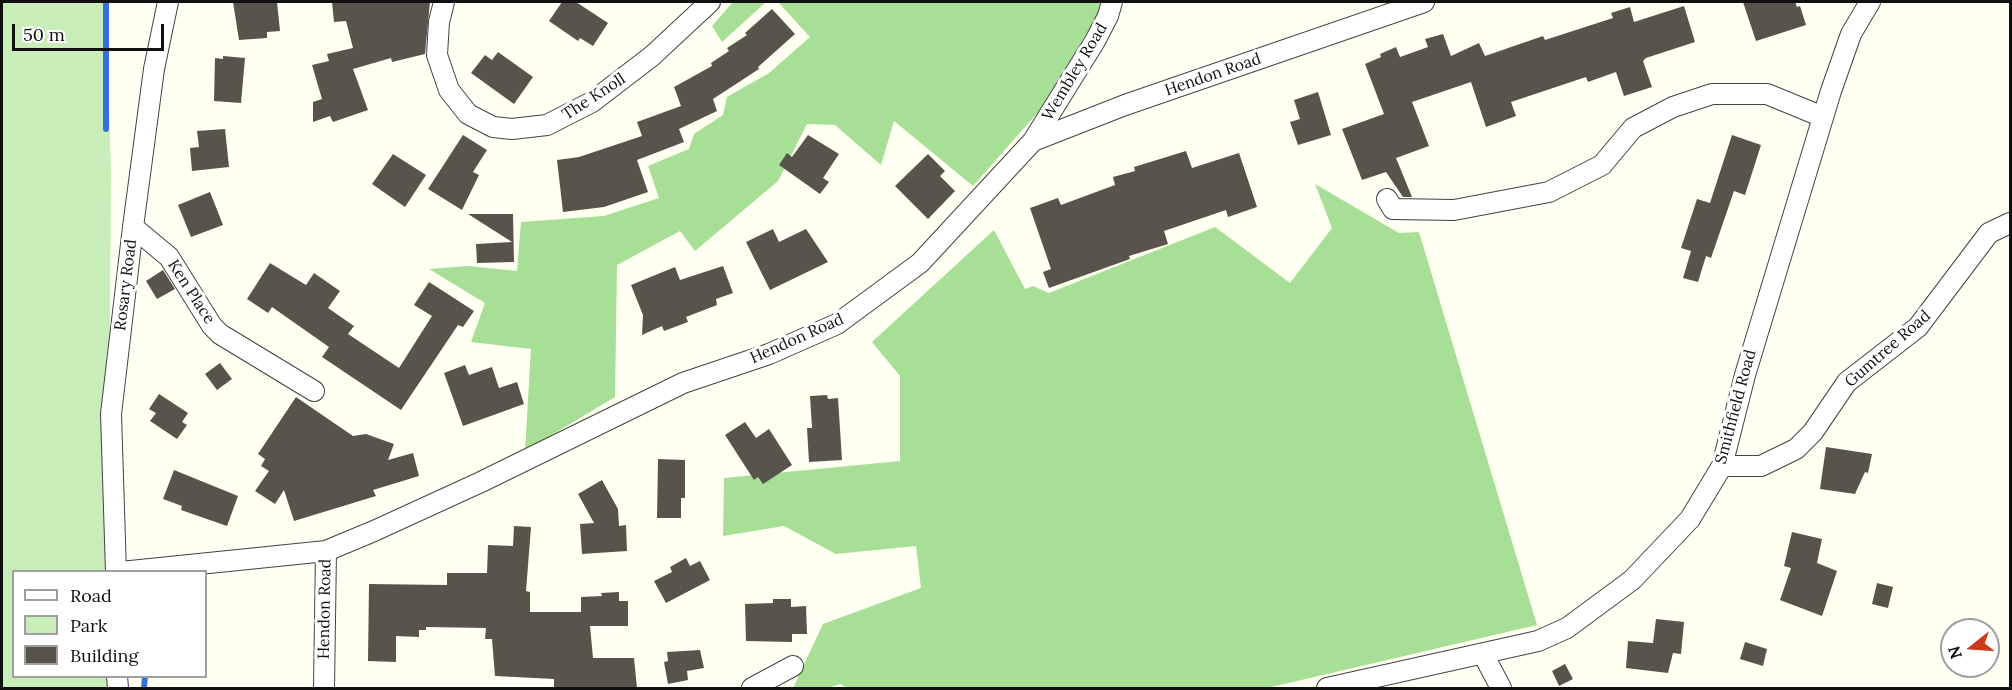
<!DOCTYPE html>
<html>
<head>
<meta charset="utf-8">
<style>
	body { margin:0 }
	#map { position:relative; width:2012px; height:690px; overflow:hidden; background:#fffff2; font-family:Lora,serif }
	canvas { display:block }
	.frame { position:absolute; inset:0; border:3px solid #101010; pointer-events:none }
	.legend { position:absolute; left:12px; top:570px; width:195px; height:108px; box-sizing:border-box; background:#fff; border:2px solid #9f9f9f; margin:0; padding:8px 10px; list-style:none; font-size:18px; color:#101010 }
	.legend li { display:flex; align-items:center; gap:12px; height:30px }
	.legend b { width:30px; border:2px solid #9f9f9f }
	.north { position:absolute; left:1940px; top:618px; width:60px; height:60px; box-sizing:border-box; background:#fff; border:2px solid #9f9f9f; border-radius:50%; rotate:253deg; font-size:16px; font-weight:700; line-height:24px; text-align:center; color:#101010 }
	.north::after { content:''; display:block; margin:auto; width:21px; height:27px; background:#ca3b1d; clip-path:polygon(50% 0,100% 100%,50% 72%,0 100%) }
	.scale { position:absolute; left:12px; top:24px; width:152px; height:27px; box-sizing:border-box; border:3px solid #101010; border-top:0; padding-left:8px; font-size:18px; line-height:21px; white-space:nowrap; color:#101010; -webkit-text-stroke:4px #fff; paint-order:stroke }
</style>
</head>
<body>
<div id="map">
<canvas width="2012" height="690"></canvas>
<div class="frame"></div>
<ul class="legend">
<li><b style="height:8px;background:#fff"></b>Road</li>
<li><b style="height:16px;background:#c8edb8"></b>Park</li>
<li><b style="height:16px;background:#59544b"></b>Building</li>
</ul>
<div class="north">N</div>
<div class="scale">50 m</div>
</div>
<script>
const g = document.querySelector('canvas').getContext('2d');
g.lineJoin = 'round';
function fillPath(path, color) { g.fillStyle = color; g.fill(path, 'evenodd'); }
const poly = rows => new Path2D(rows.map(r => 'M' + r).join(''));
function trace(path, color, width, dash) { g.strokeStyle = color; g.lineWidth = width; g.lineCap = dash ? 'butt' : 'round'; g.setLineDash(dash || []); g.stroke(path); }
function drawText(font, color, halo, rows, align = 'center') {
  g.font = font + ' Lora,serif'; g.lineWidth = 6; g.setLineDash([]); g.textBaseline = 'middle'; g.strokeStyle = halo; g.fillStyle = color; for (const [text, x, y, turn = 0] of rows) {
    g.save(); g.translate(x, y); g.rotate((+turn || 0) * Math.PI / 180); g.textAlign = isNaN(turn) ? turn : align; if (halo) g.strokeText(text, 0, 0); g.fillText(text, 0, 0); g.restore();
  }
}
fillPath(poly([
	[2,2,106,2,111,174,108,571,14,572,14,676,107,677,107,688,2,688]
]), '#c8edb8');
fillPath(poly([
	[733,2,766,2,722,42,712,26],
	[778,2,1102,2,1101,10,1040,110,973,186,894,121,881,165,835,125,807,124,778,181,695,251,680,231,617,265,615,397,525,451,531,349,471,342,485,303,429,269,468,266,517,271,521,222,604,216,659,198,648,166,689,149,694,134,723,115,727,97,769,73,810,37],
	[1315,184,1399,233,1419,232,1537,625,1267,688,847,688,840,684,828,688,793,688,823,624,921,588,916,546,836,554,784,526,723,536,724,478,900,461,900,376,872,342,994,230,1025,289,1033,286,1049,293,1215,227,1290,283,1332,228]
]), '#a7df96');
trace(poly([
	[106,129,106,2],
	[144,688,145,676]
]), '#3572d7', 6);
fillPath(poly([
	[233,2,277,2,280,31,267,32,267,38,239,40],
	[332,2,430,2,425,54,392,62,391,58,353,69,368,110,333,122,330,116,313,122,313,102,322,99,312,65,329,61,327,54,353,48,346,21,334,22],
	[562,2,576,2,608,23,593,46,580,38,578,41,549,21],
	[1743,2,1795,2,1797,7,1800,6,1806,25,1756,41],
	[1684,6,1695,42,1646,58,1643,61,1652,87,1624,96,1616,72,1588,82,1586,77,1511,102,1516,116,1486,127,1471,82,1412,102,1429,146,1396,158,1412,197,1403,197,1386,172,1362,180,1342,129,1384,114,1365,64,1381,57,1380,54,1396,47,1400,57,1428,47,1425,39,1443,34,1451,56,1479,43,1485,56,1543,36,1545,40,1613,18,1611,13,1630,7,1634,22],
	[772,9,795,34,758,67,759,69,713,99,717,111,679,129,684,142,637,160,648,192,604,207,563,212,557,160,579,157,642,136,637,122,681,106,674,87,712,66,711,63,729,51,727,48,747,35,745,33],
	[498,52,533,77,514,104,471,73,485,55,492,60],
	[223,56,245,58,241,103,214,101,215,58,223,59],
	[1318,92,1331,135,1298,145,1290,122,1300,119,1294,100],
	[225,129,229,167,192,171,190,148,199,147,197,131],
	[463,135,487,150,473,172,479,175,462,210,428,189],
	[808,135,839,154,823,178,829,182,820,194,779,165,787,153,792,157],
	[1732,135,1761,145,1745,195,1734,191,1711,258,1706,256,1698,282,1683,278,1691,251,1681,248,1697,199,1710,203],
	[1186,151,1192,168,1239,153,1257,207,1228,217,1226,210,1164,231,1168,244,1129,256,1130,259,1049,288,1043,272,1051,269,1030,208,1058,198,1061,205,1115,185,1113,177,1135,171,1134,167],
	[393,154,426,175,405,207,372,184],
	[928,154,945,171,940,176,955,191,928,219,895,186],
	[210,192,223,225,191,237,178,205],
	[468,214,513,214,514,262,477,263,476,244,512,242],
	[773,229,779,242,806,229,828,262,770,290,746,242],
	[270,263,306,285,314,273,340,291,328,308,354,326,348,334,399,368,432,316,414,305,429,282,474,311,463,327,458,325,401,410,322,357,329,347,272,307,268,313,247,299],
	[723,266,733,293,716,299,717,305,686,317,688,322,664,331,662,326,642,335,643,315,631,285,675,267,680,280],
	[163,270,175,289,157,299,146,281],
	[220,363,232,379,217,390,205,374],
	[465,365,469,375,492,367,499,388,517,382,524,404,463,426,444,373],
	[159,394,188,413,182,422,187,425,177,439,150,421,156,413,149,409],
	[827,395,828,399,838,398,842,460,809,462,807,428,812,428,810,396],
	[296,397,353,436,366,434,394,444,388,460,413,453,419,476,373,490,376,496,294,521,284,490,275,504,255,491,269,471,261,466,265,459,258,454],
	[745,422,756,438,769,429,792,465,763,484,758,477,754,480,725,435],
	[1826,447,1872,454,1868,473,1865,472,1855,494,1820,489],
	[658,459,685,460,685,498,681,498,681,518,657,518],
	[174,470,238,496,227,526,181,510,182,506,163,499],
	[602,480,618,509,619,526,626,525,627,551,582,554,580,524,594,523,578,494],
	[514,526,531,527,526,591,530,592,530,612,581,612,581,597,602,596,601,593,619,592,619,601,628,601,628,626,590,626,593,658,634,658,637,688,554,688,554,679,495,676,492,639,485,639,486,628,426,627,426,630,419,630,419,637,396,636,396,662,368,661,369,584,447,585,447,573,487,573,488,545,513,546],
	[1792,532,1822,539,1817,563,1837,571,1822,616,1780,600,1791,568,1784,566],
	[686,558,690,566,700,561,710,580,666,603,654,581,672,572,670,567],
	[1877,583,1893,587,1888,608,1872,604],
	[773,599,791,599,791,607,806,606,807,634,792,634,792,642,746,641,745,604,773,603],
	[1656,619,1684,622,1681,654,1673,653,1668,673,1626,668,1628,641,1653,643],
	[1745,642,1767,649,1763,666,1740,659],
	[700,650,704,668,687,671,688,680,668,684,664,662,668,661,667,652],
	[1565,664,1573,679,1559,686,1552,671]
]), '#59544b');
const street = poly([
	[444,2,439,22,437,55,449,90,468,114,493,127,512,129,547,125,592,102,652,56,710,2],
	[1033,141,1095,41,1108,16,1112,2],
	[1387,199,1393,209,1454,210,1549,192,1602,165,1633,128,1673,107,1712,94,1767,94,1823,117],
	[133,227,169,257,212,326,220,334,314,391],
	[1722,466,1761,466,1796,449,1813,432,1847,382,1918,327,1989,233,2010,223],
	[116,572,111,414,133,227,154,69,168,2],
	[121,572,326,551,374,531,481,482,683,383,769,354,837,324,920,263,1033,141,1125,105,1424,2],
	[1483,654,1501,688],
	[117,676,118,688],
	[324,688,326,551],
	[752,688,793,666],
	[1327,688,1538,641,1567,628,1632,580,1690,519,1722,466,1745,375,1831,91,1851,34,1870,2]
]);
trace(street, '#434343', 22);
trace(street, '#fff', 20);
drawText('16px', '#101010', '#fff', [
	["Wembley Road",1075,72,-59],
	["Hendon Road",1213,75,-19],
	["The Knoll",594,97,-33],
	["Rosary Road",126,285,-83],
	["Ken Place",191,292,57],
	["Hendon Road",797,339,-24],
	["Gumtree Road",1888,349,-41],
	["Smithfield Road",1736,407,-75],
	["Hendon Road",325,609,-89]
]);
</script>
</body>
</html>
